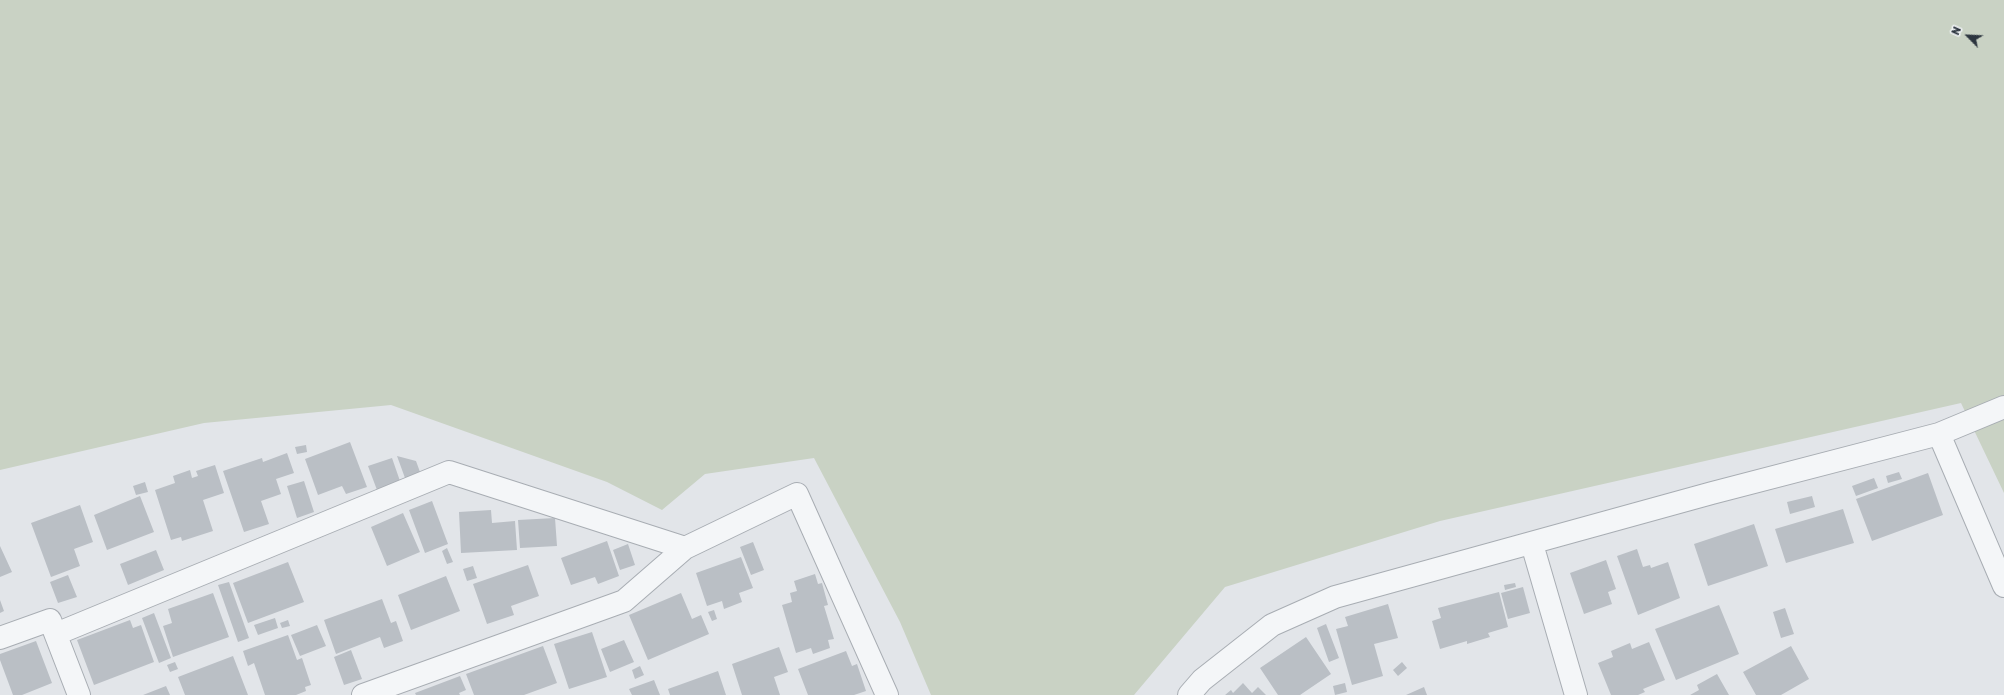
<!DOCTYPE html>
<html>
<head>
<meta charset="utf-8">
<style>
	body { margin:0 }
	#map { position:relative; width:2004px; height:695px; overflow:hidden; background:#e2e5e9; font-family:Rubik,sans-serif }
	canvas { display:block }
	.north { position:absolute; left:1948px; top:16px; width:40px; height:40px; -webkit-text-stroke:3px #f1f4f6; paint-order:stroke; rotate:294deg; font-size:11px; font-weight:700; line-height:16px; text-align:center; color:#2c353f }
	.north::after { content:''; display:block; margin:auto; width:14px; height:18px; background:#2c353f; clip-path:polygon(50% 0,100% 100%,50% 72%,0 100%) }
</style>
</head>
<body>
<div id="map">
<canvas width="2004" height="695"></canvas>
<div class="north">N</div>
</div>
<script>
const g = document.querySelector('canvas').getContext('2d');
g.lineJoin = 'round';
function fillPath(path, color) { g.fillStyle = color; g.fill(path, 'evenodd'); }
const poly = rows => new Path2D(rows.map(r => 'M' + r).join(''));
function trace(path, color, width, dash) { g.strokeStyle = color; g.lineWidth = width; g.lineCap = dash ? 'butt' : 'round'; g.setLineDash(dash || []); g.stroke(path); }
fillPath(poly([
	[0,0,2004,0,2004,493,1961,403,1440,521,1225,587,1134,695,931,695,900,622,814,458,705,474,662,510,607,482,391,405,204,423,0,470]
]), '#c9d2c4');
fillPath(poly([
	[350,442,367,487,346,494,342,486,318,495,305,459],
	[306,445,307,452,297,454,295,447],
	[287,453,294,473,276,479,281,494,261,501,269,524,244,532,223,471,262,458,263,462],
	[397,456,416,461,420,472,405,478],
	[392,458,400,481,377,490,368,466],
	[215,465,224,493,203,500,213,531,182,541,181,537,171,540,155,490,175,483,173,476,190,470,192,478,198,476,196,471],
	[1899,472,1902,479,1888,483,1886,476],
	[1928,473,1943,515,1872,541,1856,499],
	[1874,478,1878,488,1856,496,1852,486],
	[304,481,314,512,297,518,287,486],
	[145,482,148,492,136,495,133,486],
	[140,496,154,532,107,550,94,515],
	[1812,496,1815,507,1790,514,1787,502],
	[432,501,448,544,425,553,409,510],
	[80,505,93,542,74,549,80,566,51,577,31,523],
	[1843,509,1854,543,1786,563,1775,529],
	[491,510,492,523,515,521,517,550,461,553,459,512],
	[403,513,420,552,387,566,371,527],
	[555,518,557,546,520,548,518,520],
	[1754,524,1768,566,1708,586,1694,544],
	[607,541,619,576,598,584,595,577,571,585,561,558],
	[753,542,764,570,751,575,740,547],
	[628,544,635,565,620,570,613,550],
	[0,546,12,572,0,577],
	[447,548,453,562,447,564,442,551],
	[1637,549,1643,567,1650,565,1651,568,1668,562,1680,598,1638,615,1617,556],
	[156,550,164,570,128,585,120,564],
	[741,557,753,588,739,593,742,602,724,609,722,601,707,606,696,573],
	[1606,560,1616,589,1608,592,1612,604,1584,614,1570,573],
	[288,562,304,602,248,623,233,583],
	[528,565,539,596,511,606,514,615,487,624,473,584],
	[473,566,477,578,467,581,463,569],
	[815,574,818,584,822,583,828,605,824,606,834,639,828,640,830,648,813,654,811,648,796,653,782,605,792,602,790,593,797,591,794,581],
	[68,575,77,597,58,603,50,582],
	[446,576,460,611,411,630,398,595],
	[229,582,249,638,238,642,218,585],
	[1515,583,1516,587,1505,590,1504,585],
	[1523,587,1530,613,1508,619,1501,593],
	[1499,592,1508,627,1488,633,1490,637,1467,644,1467,641,1440,649,1432,621,1441,618,1438,608],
	[213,593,229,637,173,657,163,626,172,623,168,609],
	[681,593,692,619,701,615,709,634,648,660,629,615],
	[382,599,391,623,396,621,403,641,384,648,380,637,336,654,324,620],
	[0,600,4,611,0,613],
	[1388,604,1398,638,1374,644,1383,676,1352,685,1336,629,1348,626,1345,617],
	[1719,605,1739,654,1676,680,1655,629],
	[1785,608,1794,634,1781,638,1773,612],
	[714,610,717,619,712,621,708,612],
	[154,613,171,658,159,663,142,618],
	[275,618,278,628,258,635,254,625],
	[130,620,133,628,141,625,154,662,94,685,77,640],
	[288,620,290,626,282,628,280,623],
	[1326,624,1339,658,1329,662,1317,628],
	[317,625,326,646,300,656,291,635],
	[592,632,607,677,569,689,554,644],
	[288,635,297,660,302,658,311,685,305,687,306,691,296,695,265,695,254,663,248,666,243,651],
	[1306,637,1331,674,1300,695,1278,695,1260,668],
	[624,640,634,662,610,672,601,649],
	[36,641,52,683,22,695,13,695,0,660,0,654],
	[1649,642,1665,680,1643,689,1645,692,1638,695,1611,695,1598,663,1613,657,1611,651,1630,643,1632,649],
	[543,646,557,683,524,695,474,695,466,674],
	[1791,646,1809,679,1781,695,1756,695,1743,672],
	[779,647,788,672,774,677,780,695,742,695,732,664],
	[351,650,362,679,344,685,334,657],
	[846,651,852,666,857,664,866,691,854,695,808,695,798,669],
	[233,656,248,695,185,695,178,677],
	[175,662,178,669,170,672,167,665],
	[1402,662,1407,668,1398,676,1393,670],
	[640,666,644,675,635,679,632,670],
	[718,671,726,695,670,695,668,689],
	[1717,674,1729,695,1690,695,1699,690,1697,685],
	[460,676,466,690,459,693,460,695,416,695,415,693],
	[654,680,660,695,632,695,629,689],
	[1243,683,1252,693,1258,687,1266,695,1225,695,1231,690,1233,693],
	[1345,683,1347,692,1335,695,1333,686],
	[166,686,170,695,143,695],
	[1424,687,1427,695,1406,695]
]), '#babfc5');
const minor = poly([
	[1939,434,2004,586],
	[1532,544,1576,695],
	[56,634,449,472,685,548],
	[0,638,50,620,79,695],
	[363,695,624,601,685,548,797,494,887,695],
	[1189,695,1202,680,1272,625,1335,597,1712,493,1939,434,2004,407]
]);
trace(minor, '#a8adb3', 24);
trace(minor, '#f4f6f8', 22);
</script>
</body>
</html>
